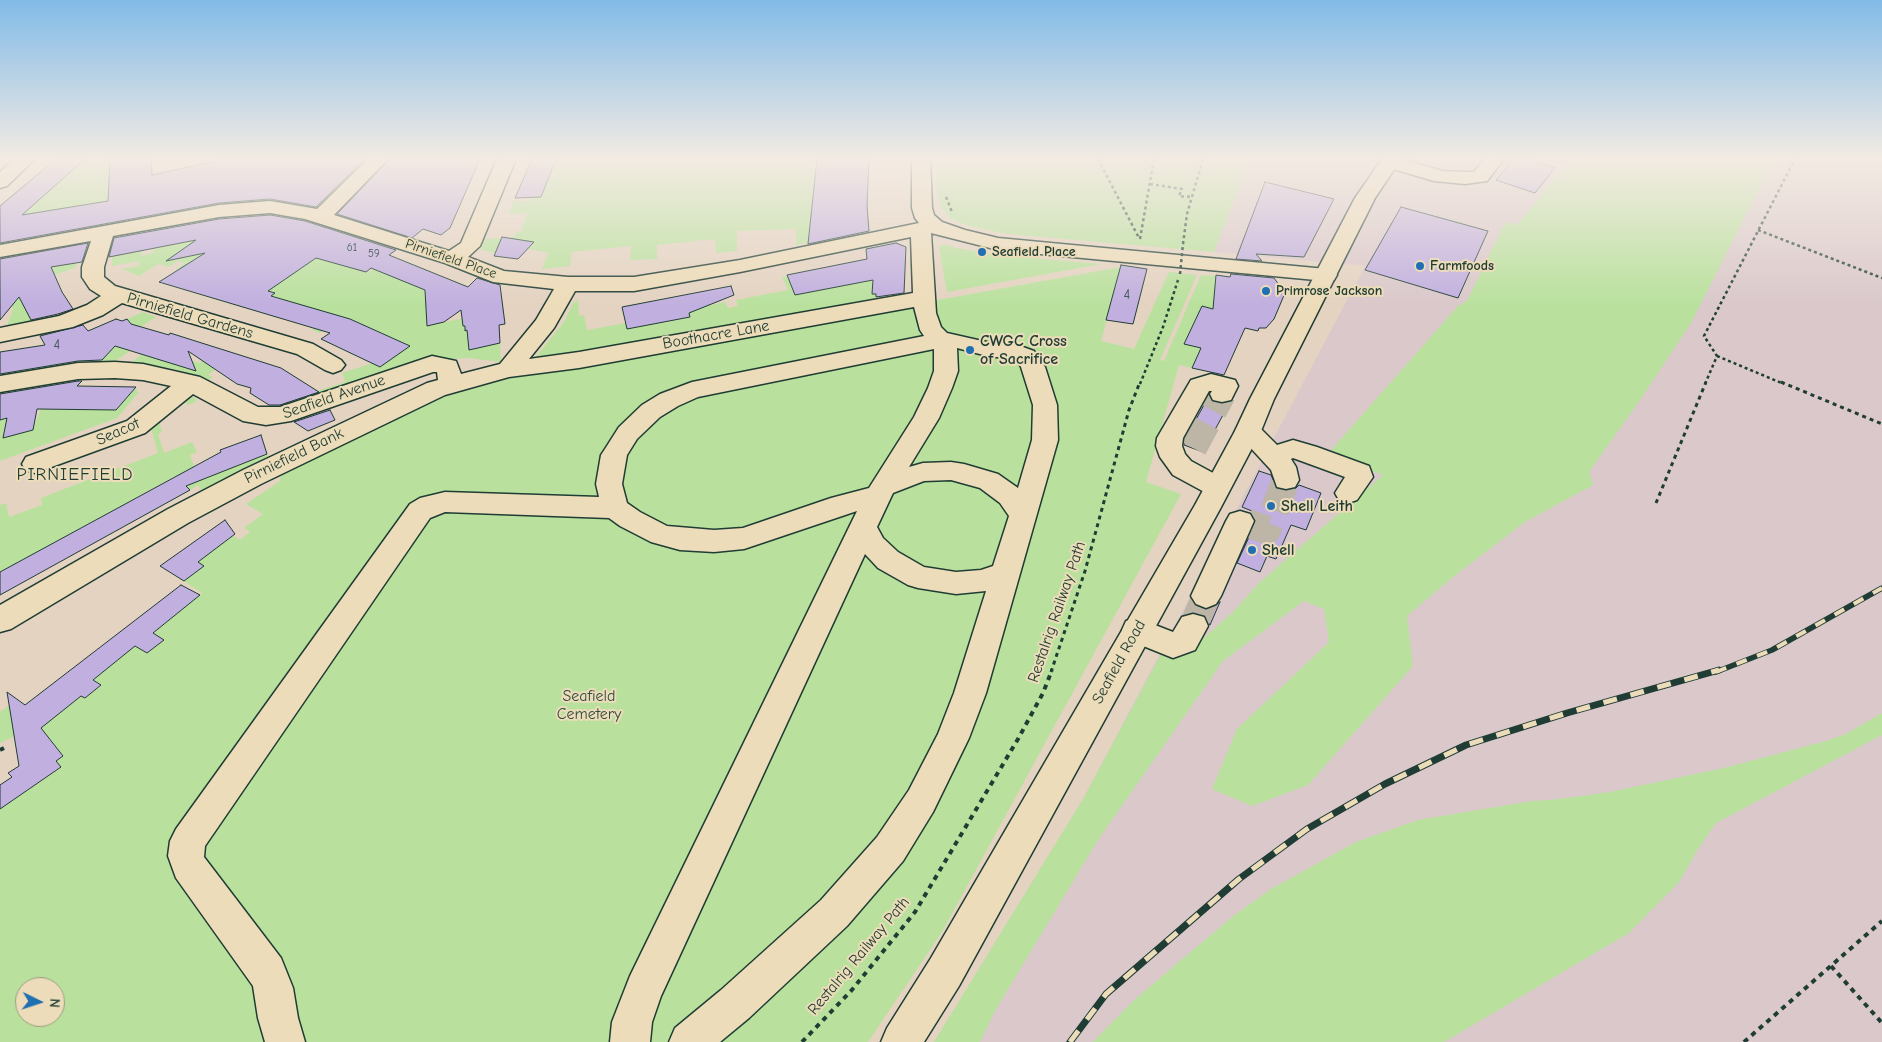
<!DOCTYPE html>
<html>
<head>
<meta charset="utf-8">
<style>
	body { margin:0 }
	#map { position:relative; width:1882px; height:1042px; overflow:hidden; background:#e4d3c1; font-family:"Comic Neue",sans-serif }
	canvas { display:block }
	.north { position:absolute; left:15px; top:977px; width:50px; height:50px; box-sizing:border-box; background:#eddcb9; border:1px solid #9b9c84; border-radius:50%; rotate:94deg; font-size:14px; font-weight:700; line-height:20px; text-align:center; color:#1f3d34 }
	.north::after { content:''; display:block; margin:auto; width:18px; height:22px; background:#1f6fb2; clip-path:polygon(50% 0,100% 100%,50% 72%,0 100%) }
</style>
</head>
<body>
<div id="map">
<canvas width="1882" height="1042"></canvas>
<div class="north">N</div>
</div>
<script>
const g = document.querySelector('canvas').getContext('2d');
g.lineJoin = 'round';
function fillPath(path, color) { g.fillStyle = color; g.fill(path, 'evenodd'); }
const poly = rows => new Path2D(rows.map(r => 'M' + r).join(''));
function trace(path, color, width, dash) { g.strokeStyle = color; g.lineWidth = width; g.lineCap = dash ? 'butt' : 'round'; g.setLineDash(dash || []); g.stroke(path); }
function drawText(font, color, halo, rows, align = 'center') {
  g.font = font + ' "Comic Neue",sans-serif'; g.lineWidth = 4; g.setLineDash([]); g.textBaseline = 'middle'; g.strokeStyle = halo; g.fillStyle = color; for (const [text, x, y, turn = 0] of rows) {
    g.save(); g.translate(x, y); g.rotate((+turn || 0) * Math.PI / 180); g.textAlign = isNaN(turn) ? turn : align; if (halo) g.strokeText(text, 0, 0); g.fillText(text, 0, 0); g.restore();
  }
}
fillPath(poly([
	[1250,159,1882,159,1882,1042,934,1042,1083,799,1365,266,1214,252]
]), '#dac8ca');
fillPath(poly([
	[72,159,119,159,109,180,109,190,323,159,35,220,0,212,33,206,44,196],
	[556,159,808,159,807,168,840,168,816,204,812,204,811,209,844,236,796,245,796,229,737,231,737,251,716,253,715,239,657,245,657,259,630,260,631,246,572,252,570,266,542,269,548,253,528,249,533,242,501,254,481,250,484,239,514,237,516,232,521,232,527,213,508,214,514,201,531,201,533,197,543,197,545,192,535,192,546,163,555,163],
	[936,159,1250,159,1214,252,1007,234,969,226,951,219,941,208,937,196],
	[1570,159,1777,159,1760,187,1691,323,1640,400,1589,472,1593,485,1525,522,1453,577,1407,616,1413,666,1308,785,1252,806,1212,789,1237,729,1329,642,1324,609,1304,601,1223,661,1098,840,996,1009,980,1042,934,1042,1083,799,1161,654,1183,656,1233,612,1260,582,1383,475,1326,456,1458,306,1467,301,1505,222,1517,225],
	[197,240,296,272,336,244,321,259,368,273,373,269,405,280,414,286,443,298,462,300,501,292,501,294,483,298,483,305,426,317,427,326,464,318,465,330,470,330,469,349,500,343,501,362,469,358,441,360,305,404,305,395,345,382,342,373,373,363,410,346,351,319,334,324,319,333,312,330,314,328,176,269,185,263,178,261,169,267,158,264,139,276,122,269,139,266,140,261,112,266,112,257,142,251,141,256,153,253,154,249],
	[946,245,957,248,998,255,1101,264,947,292,939,248,941,245],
	[877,260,872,294,876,294,875,303,585,355,534,359,564,322,573,303,578,300,579,316,584,315,587,330,626,323,628,329,638,327,661,315,664,323,690,317,688,310,725,302,728,308,738,306,736,300,788,290,782,277],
	[77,263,75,268,36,281,41,314,46,322,6,328,13,309,0,277],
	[1121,267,1101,341,1134,349,1169,272,1197,275,1160,360,1164,361,1201,275,1216,276,1227,312,1202,306,1184,343,1201,348,1192,368,1179,365,1146,482,1181,494,942,932,868,1042,0,1042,0,809,61,768,56,761,63,756,39,725,0,743,0,712,17,699,20,702,19,704,22,707,29,701,48,714,55,709,61,712,81,696,85,698,101,686,93,680,135,646,147,653,164,640,153,633,202,593,177,577,185,571,192,575,204,566,197,562,233,536,240,540,250,532,244,528,263,514,246,504,280,481,281,473,466,385],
	[25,987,55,987,55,1017,25,1017],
	[143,312,156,317,121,340,120,348,130,351,111,364,97,365,109,352,103,351,90,365,0,380,0,366,132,326,127,319],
	[181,339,186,359,199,363,216,350,206,363,218,367,208,375,213,377,209,380,192,374,128,365,142,354,153,358],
	[50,388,47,409,116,410,134,389,138,389,136,392,139,392,117,418,0,461,0,420,7,418,3,437,32,430],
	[190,397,195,397,196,402,187,405,186,402,173,406,174,410,158,416,162,432,158,434,164,453,192,442,197,452,190,455,199,480,267,454,270,458,202,492,198,485,190,490,175,476,0,572,0,505,6,503,9,517,42,505,41,498,158,453,151,428,153,418,167,406],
	[1882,713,1882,735,1716,823,1698,849,1679,882,1629,933,1444,1042,1093,1042,1133,1001,1232,917,1271,889,1356,842,1418,820,1532,801,1559,799,1610,792,1724,768,1826,741,1846,734]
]), '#b9e19d');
const building = poly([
	[56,159,85,159,22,215,108,201,110,159,151,159,152,175,225,159,365,159,316,207,270,199,219,203,0,243,0,206,56,159],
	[390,159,480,159,450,228,441,235,423,229,412,238,337,214,390,159],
	[532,159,556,159,541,197,515,198,532,159],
	[817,159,869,159,867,206,869,231,808,244,817,159],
	[1514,159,1526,159,1555,168,1535,193,1496,180,1514,159],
	[1265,182,1334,199,1304,257,1256,254,1262,261,1236,259,1265,182],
	[1401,207,1488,231,1458,298,1365,270,1401,207],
	[270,215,305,221,396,250,389,255,468,287,477,278,500,285,505,324,499,325,500,343,469,350,467,330,465,331,465,326,463,326,461,310,444,322,427,326,425,290,371,268,366,272,316,258,268,291,275,293,271,296,350,319,410,346,380,367,321,339,330,333,159,282,205,253,166,261,196,240,109,257,114,238,219,219,270,215],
	[502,237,534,242,518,259,494,256,502,237],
	[88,243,82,262,51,267,62,292,73,309,58,314,31,320,19,297,0,320,0,259,88,243],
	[896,243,906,247,904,293,876,297,876,294,872,294,873,280,795,295,787,275,867,259,866,249,896,243],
	[1121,265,1147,269,1133,324,1106,320,1121,265],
	[1231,274,1274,278,1285,293,1274,319,1266,328,1259,328,1258,331,1245,328,1224,375,1192,368,1201,348,1184,344,1202,306,1213,309,1216,275,1230,277,1231,274],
	[731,286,734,295,689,313,690,317,627,329,622,307,731,286],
	[116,319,122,321,127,319,131,324,169,335,170,333,281,368,319,392,280,405,269,405,250,393,251,388,237,384,188,351,196,371,115,346,102,360,78,361,0,374,0,352,45,345,40,336,83,325,88,331,116,319],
	[78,381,82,381,77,386,136,387,116,410,37,409,33,430,3,438,7,418,0,420,0,394,78,381],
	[1209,396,1213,402,1222,404,1230,402,1203,452,1184,445,1185,439,1209,396],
	[330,410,335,420,308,431,294,422,330,410],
	[261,435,267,454,186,486,190,490,0,595,0,572,221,452,220,450,261,435],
	[1259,471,1271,475,1277,489,1286,491,1295,489,1299,485,1321,493,1306,530,1291,525,1276,559,1267,556,1260,572,1237,563,1256,522,1252,511,1242,507,1259,471],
	[225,520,235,534,198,562,204,566,184,581,160,566,225,520],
	[181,585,200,595,153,633,164,640,147,653,135,646,93,680,101,685,85,698,81,696,41,728,63,756,56,761,61,767,0,809,0,785,12,777,8,773,19,766,7,692,25,705,181,585],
	[1220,602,1210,625,1204,615,1193,612,1187,614,1193,603,1195,606,1207,610,1220,602]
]);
fillPath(building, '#c1afdf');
trace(building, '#1f3d34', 1);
trace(poly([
	[1193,448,1222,394],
	[1247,523,1267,530,1286,480],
	[1193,626,1206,596]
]), '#bdb5a5', 28, [28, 14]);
const minor = poly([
	[14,159,35,159,7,186,0,188,0,172,14,159],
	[368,159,388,159,334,215,449,251,461,243,497,159,516,159,480,246,468,257,504,271,568,277,634,277,740,260,919,223,915,218,912,208,912,159,930,159,932,208,934,215,942,222,965,230,998,238,1326,269,1334,270,1337,275,1334,280,1326,281,998,250,931,233,936,313,941,327,947,333,991,343,1012,343,1034,351,1045,367,1057,405,1058,440,986,693,969,738,933,812,903,861,847,926,749,1018,720,1042,669,1042,675,1028,721,990,821,900,877,837,909,790,938,734,954,693,986,591,956,594,918,588,908,585,878,568,865,554,661,996,652,1022,650,1042,610,1042,612,1022,630,976,857,511,744,549,714,552,680,550,651,542,620,526,609,518,445,512,430,518,205,846,204,857,281,958,293,988,298,1018,305,1042,265,1042,258,1018,253,986,176,878,168,856,170,841,176,829,410,504,420,498,445,492,599,497,596,484,601,455,605,449,619,427,642,405,660,394,692,382,924,336,920,330,914,307,579,368,509,377,445,395,261,484,188,523,11,629,0,632,0,605,168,509,243,470,427,383,438,380,437,372,433,372,291,421,266,425,243,421,193,394,145,433,35,473,26,471,22,464,26,457,127,421,171,386,143,380,115,378,78,379,0,392,0,376,78,363,115,362,143,364,200,377,258,407,280,407,432,356,456,361,461,374,500,364,536,320,554,289,493,282,445,263,305,219,270,213,219,217,113,236,104,267,104,277,115,286,313,344,341,360,345,365,341,370,333,373,325,370,297,354,122,303,103,315,73,327,0,342,0,328,59,316,87,305,101,296,90,289,82,277,82,267,91,241,0,257,0,245,219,205,270,201,317,209,368,159],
	[911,237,913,293,579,352,529,359,554,328,575,291,634,291,740,272,911,237],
	[957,348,991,357,1009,357,1017,361,1021,367,1033,405,1032,440,1018,488,998,474,964,464,951,462,923,463,909,467,939,418,952,388,958,371,957,348],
	[934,349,934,371,928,388,914,417,869,488,831,498,743,528,714,530,667,526,640,512,627,503,622,484,627,455,637,439,660,417,678,406,698,397,934,349],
	[951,480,980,488,1000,503,1009,516,993,566,981,570,956,572,924,567,898,552,883,538,877,527,893,493,924,481,951,480],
	[1382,159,1402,159,1442,171,1465,172,1474,172,1485,159,1504,159,1487,181,1465,184,1434,181,1383,166,1381,162,1382,159],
	[1211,374,1235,380,1238,386,1231,400,1222,402,1213,400,1210,394,1212,391,1209,391,1183,438,1182,446,1185,454,1191,461,1226,480,1230,487,1226,494,1217,497,1208,494,1173,475,1160,457,1156,446,1157,438,1191,380,1211,374],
	[1248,422,1257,425,1277,445,1293,440,1317,447,1369,466,1373,477,1357,500,1348,503,1339,500,1335,493,1345,477,1293,458,1291,459,1296,467,1299,480,1295,487,1286,489,1277,487,1271,470,1235,431,1239,425,1248,422],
	[1240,511,1250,514,1254,521,1221,596,1216,604,1206,608,1196,604,1191,596,1226,521,1230,514,1240,511],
	[1193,614,1204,617,1208,626,1195,650,1173,658,1126,639,1122,630,1126,621,1137,618,1173,632,1182,617,1193,614]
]);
const major = poly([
	[1382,159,1401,159,1375,198,1274,399,1261,431,1220,509,959,986,924,1042,881,1042,887,1028,931,958,1195,505,1235,431,1250,399,1355,198,1382,159]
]);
trace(minor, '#1f3d34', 3);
trace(major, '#1f3d34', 3);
trace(poly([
	[1098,159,1139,238],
	[1150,184,1182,189,1179,196,1192,197],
	[946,197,952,212],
	[1758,230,1882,278],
	[1140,239,1154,159],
	[1183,244,1187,214,1203,159],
	[1717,356,1784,384],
	[1140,384,1163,327,1178,280],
	[1705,384,1717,356,1704,336,1795,159]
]), '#1f3d34', 2.5, [3, 3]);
trace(poly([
	[1781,382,1882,424],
	[1656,503,1706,382],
	[1051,672,1085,571,1129,410,1140,382]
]), '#1f3d34', 3, [4, 4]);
trace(poly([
	[0,750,4,748],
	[1831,966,1882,1023],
	[802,1042,851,991,915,912,1018,739,1043,693,1052,670],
	[1744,1042,1882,921]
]), '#1f3d34', 4, [5, 5]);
fillPath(minor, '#eddcb9');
fillPath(major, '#eddcb9');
const railFar1 = poly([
	[1716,672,1772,650,1882,588]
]);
const rail = poly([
	[1070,1042,1106,994,1239,879,1307,829,1385,784,1466,745,1567,713,1719,670]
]);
trace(railFar1, '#1f3d34', 5.5);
trace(rail, '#1f3d34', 7);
trace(railFar1, '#eddcb9', 4, [11]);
trace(rail, '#eddcb9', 5, [14]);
trace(poly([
	[1180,274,1183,244]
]), '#1f3d34', 2.5, [3, 3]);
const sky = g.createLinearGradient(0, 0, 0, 305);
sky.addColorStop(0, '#82bbe8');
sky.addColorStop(0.52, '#f3ebe3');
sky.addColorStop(1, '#f3ebe300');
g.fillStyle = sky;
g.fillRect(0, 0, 1882, 305);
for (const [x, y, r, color] of [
	[982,252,5,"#1f6fb2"],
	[1420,266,5,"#1f6fb2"],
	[1266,291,5,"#1f6fb2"],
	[970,350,5,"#1f6fb2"],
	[1271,506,5,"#1f6fb2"],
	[1252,550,5,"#1f6fb2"]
]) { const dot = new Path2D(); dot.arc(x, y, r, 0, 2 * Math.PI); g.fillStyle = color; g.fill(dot); trace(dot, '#eddcb9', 2); }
drawText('11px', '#485a5f', null, [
	["61",352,248],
	["59",374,254]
]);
drawText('bold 14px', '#1f3d34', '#eddcb9', [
	["Seafield Place",992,252],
	["Farmfoods",1430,266],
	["Primrose Jackson",1276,291]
], 'left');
drawText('14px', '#1f3d34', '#eddcb9', [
	["Pirniefield Place",451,259,19]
]);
drawText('14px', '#485a5f', null, [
	["4",1127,295],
	["4",57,345]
]);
drawText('16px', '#1f3d34', '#eddcb9', [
	["Pirniefield Gardens",190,316,16],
	["Boothacre Lane",716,335,-10],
	["Seafield Avenue",334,397,-19],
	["Seacot",118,432,-24],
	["Pirniefield Bank",294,456,-26],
	["Restalrig Railway Path",1057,612,-71],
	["Seafield Road",1119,662,-61],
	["Restalrig Railway Path",859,956,-50]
]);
drawText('bold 16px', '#1f3d34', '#eddcb9', [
	["CWGC Cross",980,341],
	["of Sacrifice",980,359],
	["Shell Leith",1281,506],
	["Shell",1262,550]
], 'left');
drawText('16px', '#2e4d3e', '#eddcb9', [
	["Seafield",589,696],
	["Cemetery",589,714]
]);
g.letterSpacing = '1px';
drawText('18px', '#1f3d34', '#eddcb9', [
	["PIRNIEFIELD",75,475]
]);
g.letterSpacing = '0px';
</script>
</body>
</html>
